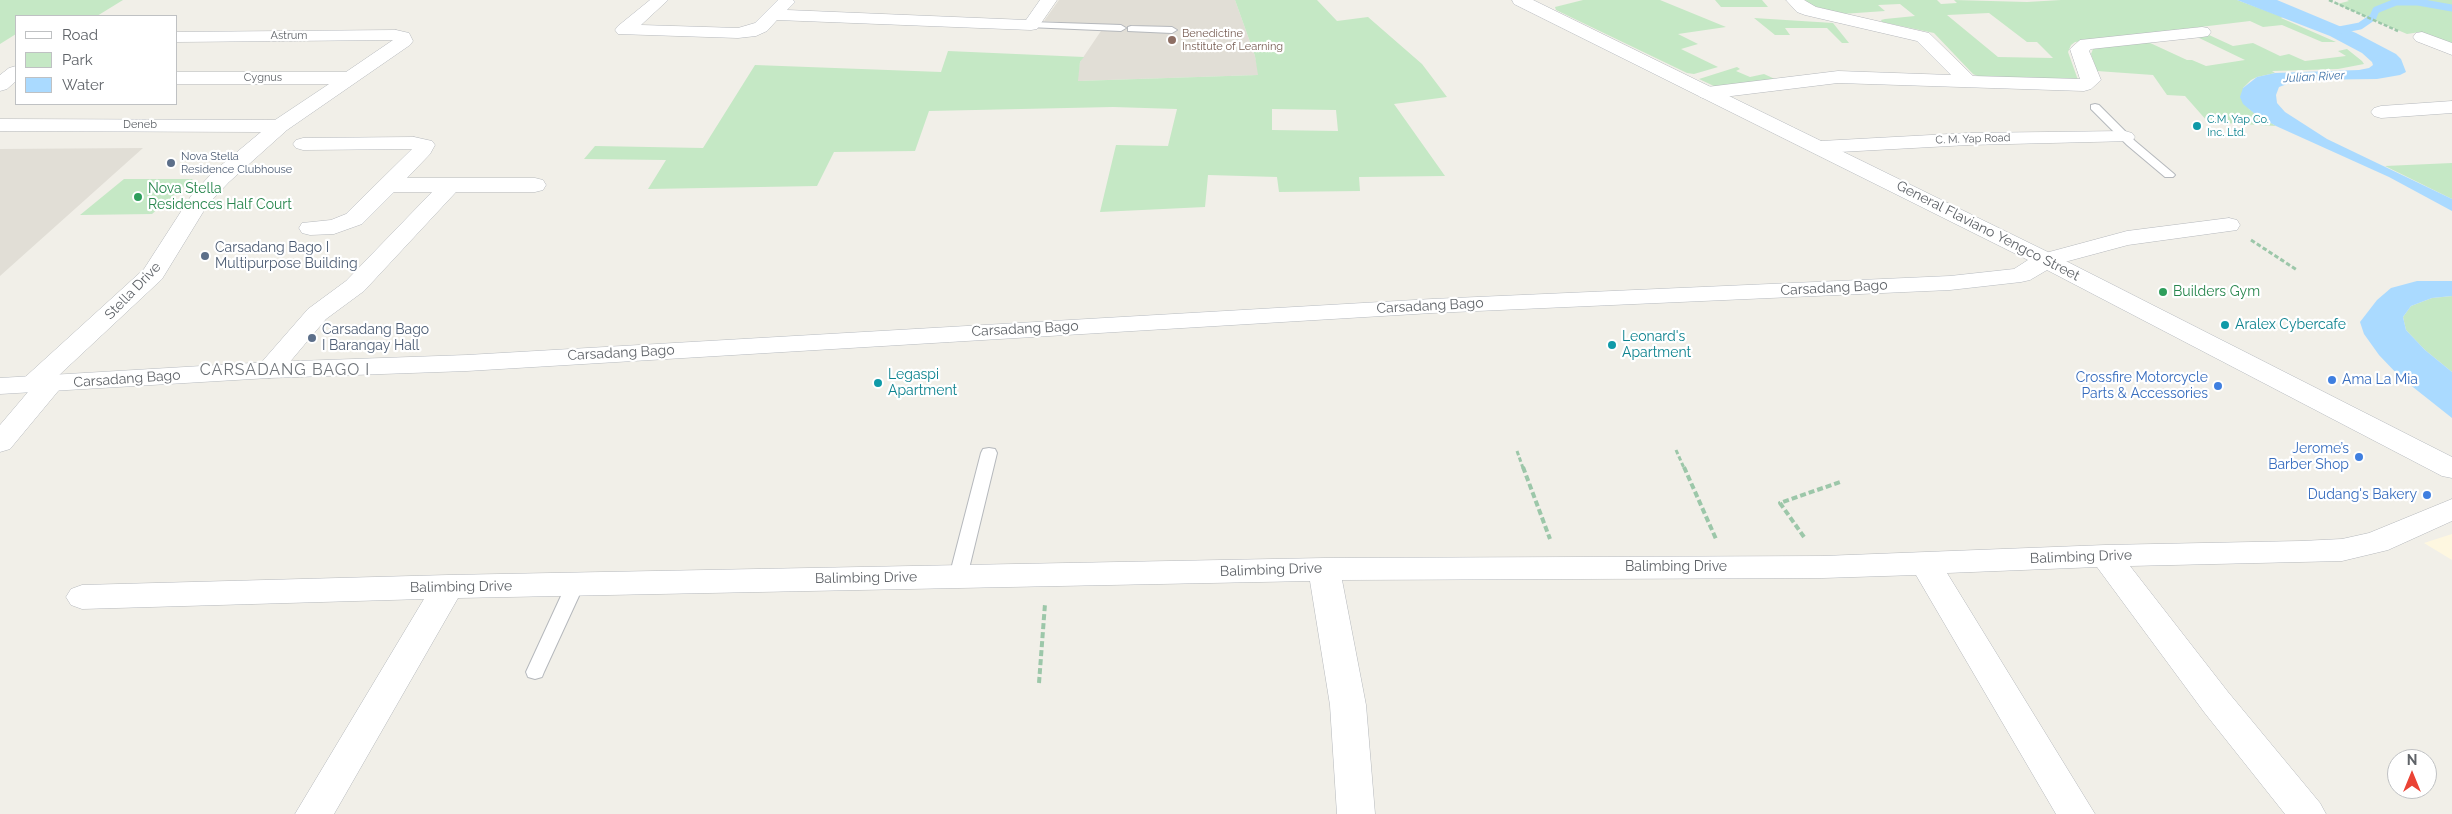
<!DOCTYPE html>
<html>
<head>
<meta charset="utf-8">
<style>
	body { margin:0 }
	#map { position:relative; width:2452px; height:814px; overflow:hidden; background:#f1efe8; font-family:Raleway,sans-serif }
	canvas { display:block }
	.legend { position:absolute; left:15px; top:15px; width:162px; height:90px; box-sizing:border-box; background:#fff; border:1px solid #bfc1c3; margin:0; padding:6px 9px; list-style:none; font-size:15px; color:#5f6368 }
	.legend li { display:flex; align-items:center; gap:10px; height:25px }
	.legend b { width:25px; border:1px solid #bfc1c3 }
	.north { position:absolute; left:2387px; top:749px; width:50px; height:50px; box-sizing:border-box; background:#fff; border:1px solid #bfc1c3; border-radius:50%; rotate:0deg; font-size:14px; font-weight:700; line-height:20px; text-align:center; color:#5f6368 }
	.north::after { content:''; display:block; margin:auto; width:18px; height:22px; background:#ea4335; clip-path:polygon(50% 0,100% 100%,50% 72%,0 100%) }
</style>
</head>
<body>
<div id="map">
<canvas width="2452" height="814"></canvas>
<ul class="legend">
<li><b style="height:6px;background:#fff"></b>Road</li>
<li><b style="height:14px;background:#c5e8c5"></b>Park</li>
<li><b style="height:14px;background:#aadaff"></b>Water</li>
</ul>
<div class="north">N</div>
</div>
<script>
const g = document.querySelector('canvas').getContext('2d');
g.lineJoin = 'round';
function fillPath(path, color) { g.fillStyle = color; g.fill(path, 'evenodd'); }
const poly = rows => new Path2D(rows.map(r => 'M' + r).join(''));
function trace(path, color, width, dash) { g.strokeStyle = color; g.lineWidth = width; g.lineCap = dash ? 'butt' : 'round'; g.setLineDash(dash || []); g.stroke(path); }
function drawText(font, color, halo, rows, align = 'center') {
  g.font = font + ' Raleway,sans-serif'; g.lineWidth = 4.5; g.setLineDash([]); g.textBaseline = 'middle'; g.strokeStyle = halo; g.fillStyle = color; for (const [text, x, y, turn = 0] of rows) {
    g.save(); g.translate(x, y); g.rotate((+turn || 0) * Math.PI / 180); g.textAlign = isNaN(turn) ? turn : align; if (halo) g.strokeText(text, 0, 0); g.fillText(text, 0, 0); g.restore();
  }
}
fillPath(poly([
	[2452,534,2452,560,2424,543]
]), '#fef7e0');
fillPath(poly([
	[1059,0,1235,0,1255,56,1259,75,1077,81,1080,62,1105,25,1044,21],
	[143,148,0,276,0,149]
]), '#e1ded6');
fillPath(poly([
	[0,0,123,0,97,16,16,16,16,34,0,44],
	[1235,0,1317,0,1337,21,1368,17,1422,64,1447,97,1394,104,1445,176,1359,177,1360,191,1279,192,1277,177,1208,175,1205,207,1100,212,1116,145,1168,146,1177,109,1113,107,929,111,915,151,834,152,817,186,648,189,666,160,584,159,595,146,703,148,755,65,941,72,948,51,1084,57,1080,62,1078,81,1258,75,1255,56],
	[1272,109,1336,110,1338,131,1272,130],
	[1583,0,1660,0,1726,27,1678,34,1698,44,1681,49,1718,67,1694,74,1687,73,1556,10,1555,7],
	[1715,0,1762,0,1768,7,1721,7],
	[1805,0,1937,0,1941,4,1957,3,1954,0,2027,2,2061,0,2237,0,2283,17,2281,18,2336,42,2322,42,2282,25,2263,27,2250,21,2075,42,2071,45,2068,52,2078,80,1982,78,1973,74,1934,33,1882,22,1881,20,1885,19,1915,16,1900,4,1878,5,1885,11,1842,14,1810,5],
	[1989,13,2027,42,2037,42,2053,58,1998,57,1947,15],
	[2347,0,2452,0,2452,45,2420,32,2407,34,2337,4,2349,1],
	[1754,18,1833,23,1849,43,1842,43,1827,28,1785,28,1790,35,1775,35],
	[2209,35,2233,46,2253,43,2280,56,2289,54,2305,61,2346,56,2338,51,2347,49,2362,61,2364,64,2338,69,2272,71,2275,73,2257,77,2251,80,2243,88,2249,109,2276,126,2208,122,2185,96,2167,95,2153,75,2097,71,2091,54,2093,49,2101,46,2148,42,2187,60,2192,60,2206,66,2245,60,2195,36],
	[1737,67,1740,69,1736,71,1750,77,1764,74,1777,80,1716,87,1699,79],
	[2452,163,2452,199,2385,166],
	[124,179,193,179,152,214,80,215],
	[2452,296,2452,372,2425,350,2406,330,2403,317,2411,306,2432,298]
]), '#c5e8c5');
fillPath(poly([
	[2237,0,2277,0,2356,33,2396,54,2401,59,2406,72,2400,75,2377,79,2298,80,2279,87,2276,95,2277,103,2285,112,2327,139,2452,199,2452,211,2389,177,2276,126,2255,114,2243,104,2240,97,2243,88,2257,77,2275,73,2359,70,2369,68,2373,65,2372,62,2362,53,2330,36],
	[2417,281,2452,281,2452,296,2432,298,2411,306,2403,317,2406,330,2425,350,2452,372,2452,418,2399,376,2379,355,2364,334,2360,322,2377,300,2391,288]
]), '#aadaff');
trace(poly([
	[2334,31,2360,26,2373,17,2376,10,2396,2,2418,2,2452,8]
]), '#aadaff', 7);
const lane = poly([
	[1031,22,1121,25,1126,28,1121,31,1028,27,1026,25,1031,22],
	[1131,26,1172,27,1177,30,1172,33,1128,31,1128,27,1131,26],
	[2095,104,2099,105,2135,141,2173,173,2175,175,2173,177,2165,177,2127,145,2091,109,2091,105,2095,104],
	[989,448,995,449,997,453,967,577,964,581,958,583,952,581,949,577,981,453,983,449,989,448],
	[575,579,581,581,584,585,544,672,542,677,535,679,528,677,526,672,566,585,569,581,575,579]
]);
const street = poly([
	[650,0,668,0,641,25,738,28,755,23,778,0,793,0,795,2,787,10,1026,20,1040,0,1057,0,1037,29,1031,30,777,20,767,31,756,36,738,38,618,34,615,30,618,26,650,0],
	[1786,0,1804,0,1816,7,1929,33,1973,76,2080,79,2070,49,2080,40,2202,27,2208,28,2211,32,2208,36,2202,37,2091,49,2089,51,2101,80,2091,89,2084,91,1838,83,1707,99,1700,97,1697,93,1700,89,1707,87,1838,71,1951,75,1917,41,1805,15,1797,12,1786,0],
	[396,30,409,33,413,41,410,45,287,130,229,182,208,204,162,279,56,378,62,384,59,390,10,449,0,452,0,425,28,392,23,391,20,385,23,379,144,269,191,196,213,172,261,132,0,131,0,119,275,120,329,84,176,84,176,72,346,72,393,40,176,42,176,32,396,30],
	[2422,32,2452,43,2452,55,2416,41,2413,37,2416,33,2422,32],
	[16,66,16,81,7,89,0,91,0,75,9,68,16,66],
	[2452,101,2452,113,2381,118,2374,116,2371,112,2374,108,2381,106,2452,101],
	[2125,131,2132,133,2135,137,2132,141,1968,145,1821,153,1814,151,1811,147,1814,143,1821,141,1968,133,2125,131],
	[414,137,432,141,435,145,430,154,407,178,535,178,543,180,546,185,543,190,535,192,456,192,364,291,326,319,278,376,269,378,260,376,256,370,260,364,308,309,346,281,432,192,394,192,362,224,334,234,310,235,302,233,299,228,302,223,331,220,346,214,412,149,303,150,296,148,293,144,296,140,303,138,414,137],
	[2229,218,2237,220,2240,225,2237,230,2128,245,2046,267,2038,265,2034,260,2038,255,2127,231,2229,218],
	[2452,499,2452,521,2388,550,2342,561,2130,566,2228,692,2320,803,2326,814,2285,814,2204,712,2097,567,1947,573,2095,814,2056,814,1916,575,1823,578,1342,580,1366,705,1375,814,1337,814,1330,705,1310,581,458,598,334,814,295,814,424,599,82,609,71,605,66,597,71,589,82,585,448,575,1324,558,1823,556,2105,545,2301,541,2342,539,2369,533,2452,499]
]);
const secondary = poly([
	[1512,0,1533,0,2054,255,2452,457,2452,478,2442,476,2047,270,2030,280,2021,282,1950,290,1432,313,467,371,269,378,0,394,0,378,269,362,467,355,1432,299,1950,276,2014,269,2028,260,1514,4,1512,0]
]);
trace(lane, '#b5b8bc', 2);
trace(street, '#b5b8bc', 1);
trace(secondary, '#b6babf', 1);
trace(poly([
	[2329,0,2398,31]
]), '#9cc7a9', 2.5, [4, 2]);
trace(poly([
	[2251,240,2297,270],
	[1676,450,1684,468],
	[1517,451,1523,468]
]), '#9cc7a9', 3, [4.5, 2.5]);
trace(poly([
	[1523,467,1550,539],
	[1684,467,1716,539],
	[1804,537,1780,503,1840,482],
	[1039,683,1045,604]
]), '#9cc7a9', 4, [6, 3]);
fillPath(lane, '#fff');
fillPath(street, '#fff');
fillPath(secondary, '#fff');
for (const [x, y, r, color] of [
	[1172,40,5,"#8d6e63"],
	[2197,126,5,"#0f9aa8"],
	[171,163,5,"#5c6f8a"],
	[138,197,5,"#2e9e5b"],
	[205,256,5,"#5c6f8a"],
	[2163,292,5,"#2e9e5b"],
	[2225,325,5,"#0f9aa8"],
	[312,338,5,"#5c6f8a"],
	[1612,345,5,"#0f9aa8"],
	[2332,380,5,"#3f7fe0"],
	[878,383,5,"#0f9aa8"],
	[2218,386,5,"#3f7fe0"],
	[2359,457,5,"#3f7fe0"],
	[2427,495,5,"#3f7fe0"]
]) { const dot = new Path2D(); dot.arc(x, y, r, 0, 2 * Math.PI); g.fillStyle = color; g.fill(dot); trace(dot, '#fff', 2); }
drawText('11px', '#785e54', '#fff', [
	["Benedictine",1182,34],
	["Institute of Learning",1182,47]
], 'left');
drawText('11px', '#5f6368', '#fff', [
	["Astrum",289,36],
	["Cygnus",263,78],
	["Deneb",140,125],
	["C. M. Yap Road",1973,139,-2]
]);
drawText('11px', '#0d838f', '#fff', [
	["C.M. Yap Co.",2207,120],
	["Inc. Ltd.",2207,133]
], 'left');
drawText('11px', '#4e5e75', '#fff', [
	["Nova Stella",181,157],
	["Residence Clubhouse",181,170]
], 'left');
drawText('italic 12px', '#4174aa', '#fff', [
	["Julian River",2314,77,-3]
]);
drawText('14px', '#27864d', '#fff', [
	["Nova Stella",148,189],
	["Residences Half Court",148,205],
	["Builders Gym",2173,292]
], 'left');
drawText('14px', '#5f6368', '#fff', [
	["General Flaviano Yengco Street",1988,231,27],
	["Carsadang Bago",1834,288,-3],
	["Stella Drive",133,291,-46],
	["Carsadang Bago",1430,306,-3],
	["Carsadang Bago",1025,329,-3],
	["Carsadang Bago",621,353,-3],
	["Carsadang Bago",127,379,-4],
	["Balimbing Drive",2081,557,-2],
	["Balimbing Drive",1676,567],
	["Balimbing Drive",1271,570,-2],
	["Balimbing Drive",866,578,-1],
	["Balimbing Drive",461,587,-1]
]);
drawText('14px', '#4e5e75', '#fff', [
	["Carsadang Bago I",215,248],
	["Multipurpose Building",215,264],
	["Carsadang Bago",322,330],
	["I Barangay Hall",322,346]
], 'left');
drawText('14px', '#0d838f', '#fff', [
	["Aralex Cybercafe",2235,325],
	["Leonard's",1622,337],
	["Apartment",1622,353],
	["Legaspi",888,375],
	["Apartment",888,391]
], 'left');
drawText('14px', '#366cbe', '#fff', [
	["Crossfire Motorcycle",2208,378],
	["Parts & Accessories",2208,394],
	["Ama La Mia",2342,380,"left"],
	["Jerome’s",2349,449],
	["Barber Shop",2349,465],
	["Dudang's Bakery",2417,495]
], 'right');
g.letterSpacing = '1px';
drawText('16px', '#70757a', '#fff', [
	["CARSADANG BAGO I",285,370]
]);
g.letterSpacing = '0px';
</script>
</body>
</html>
